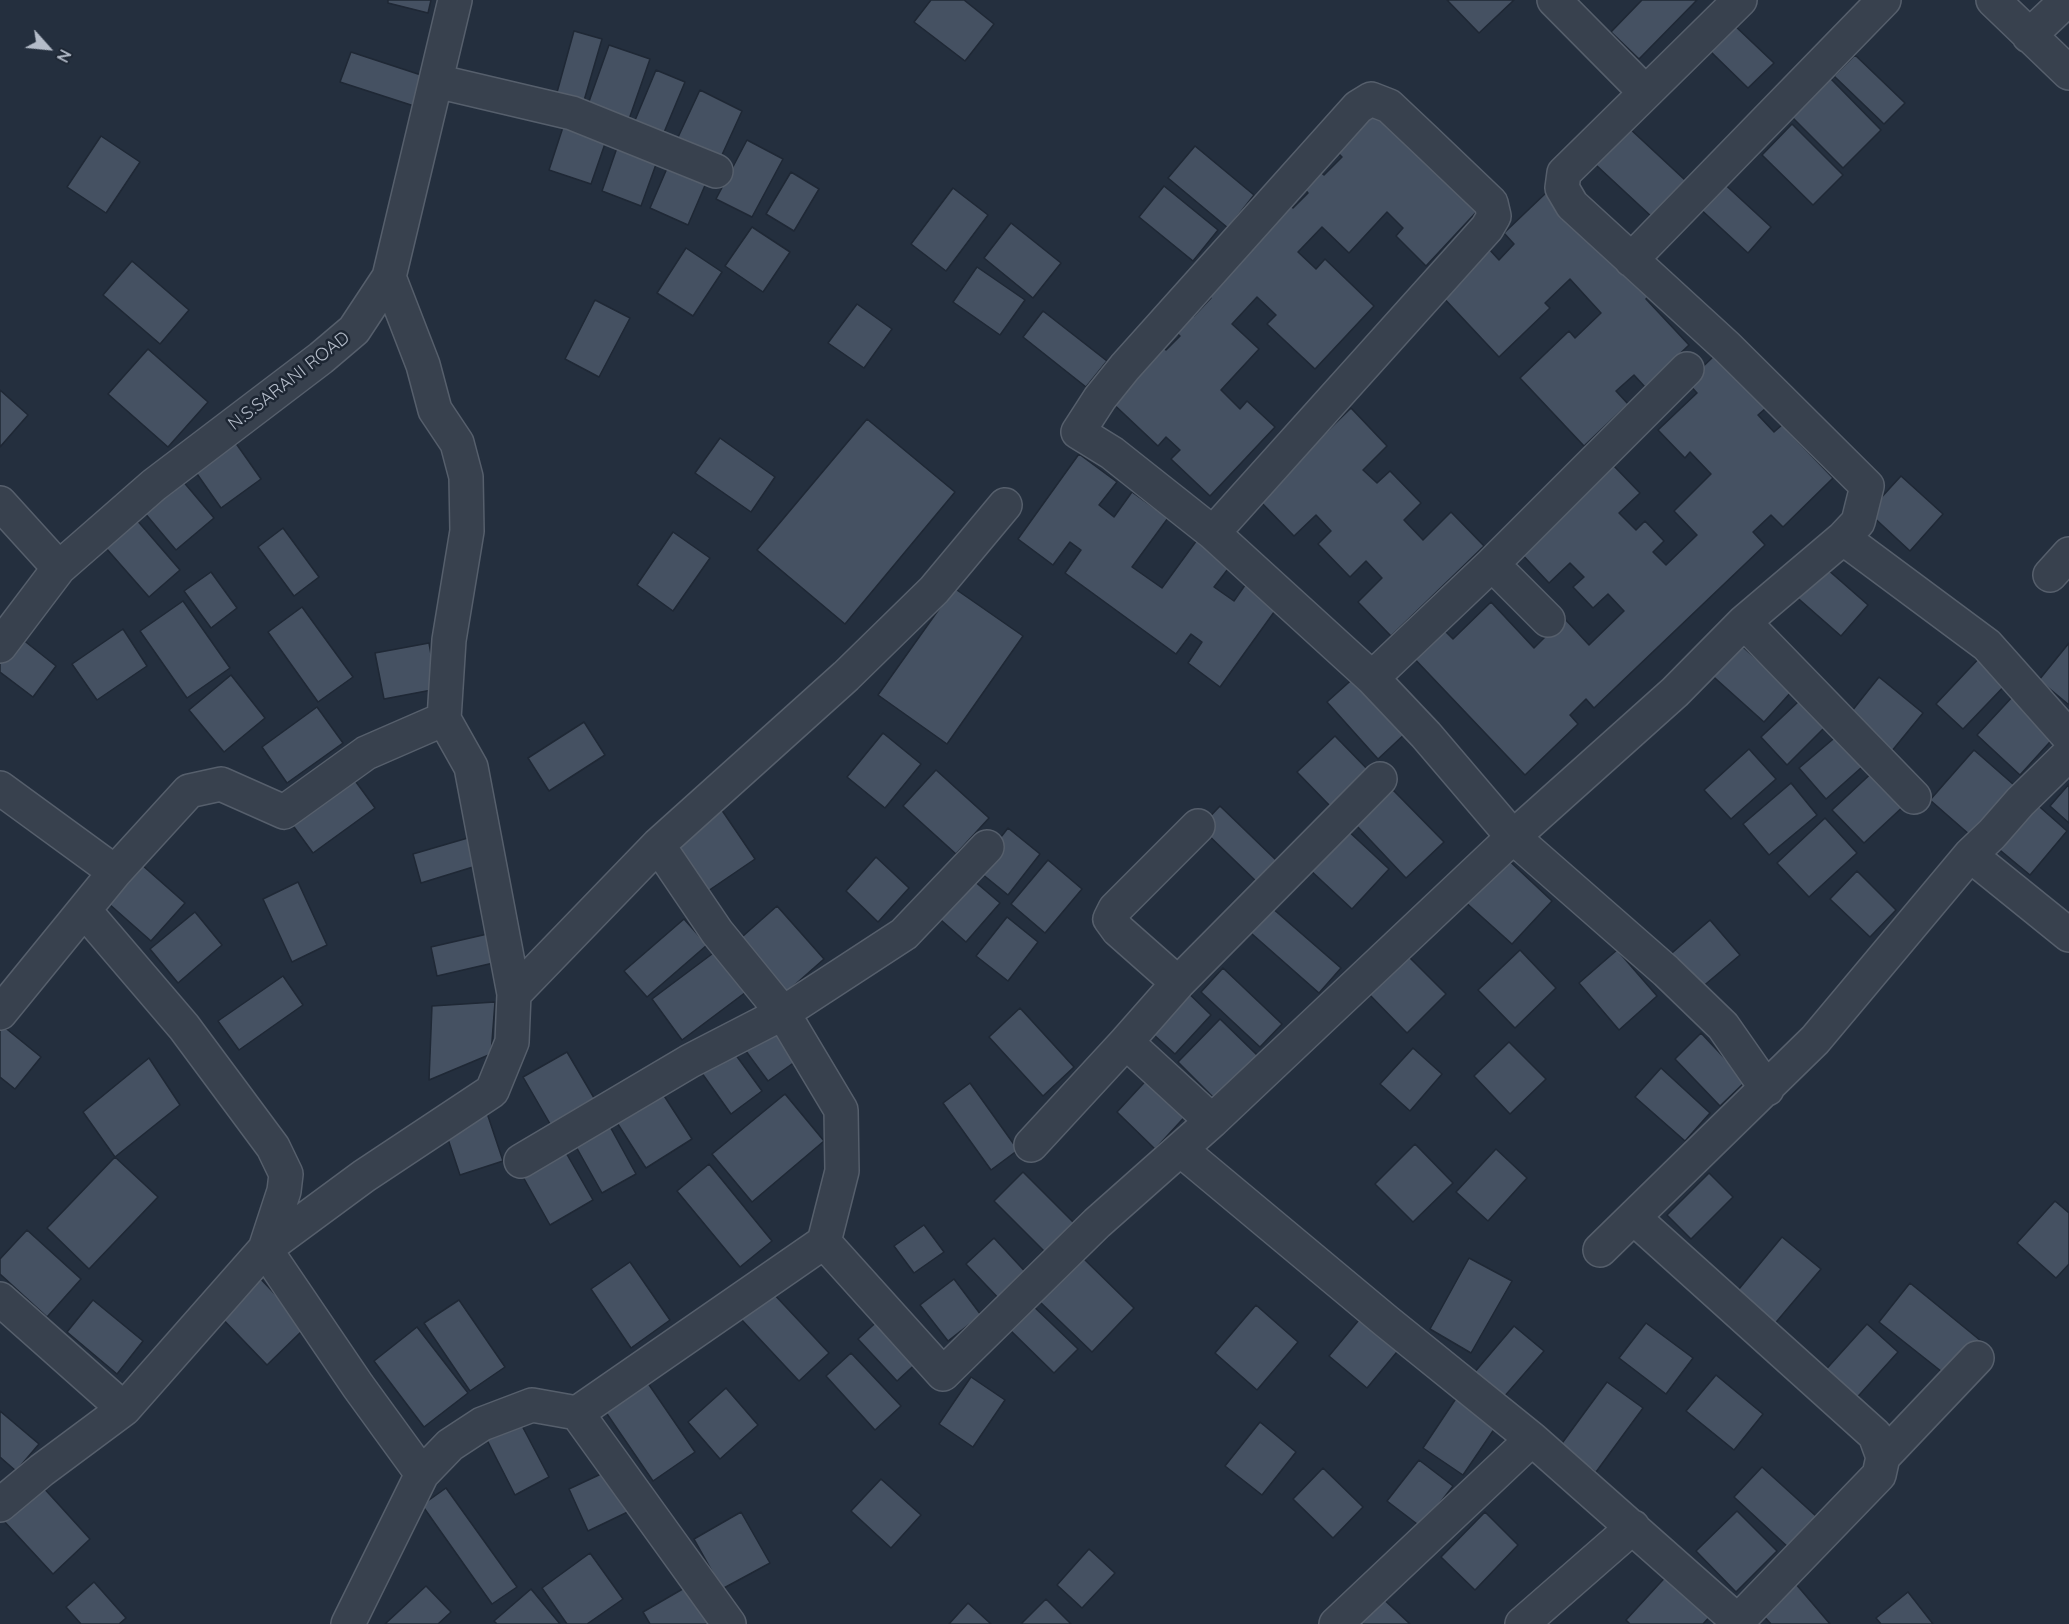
<!DOCTYPE html>
<html>
<head>
<meta charset="utf-8">
<style>
	body { margin:0 }
	#map { position:relative; width:2069px; height:1624px; overflow:hidden; background:#242f3e; font-family:Quicksand,sans-serif }
	canvas { display:block }
	.north { position:absolute; left:18px; top:18px; width:60px; height:60px; -webkit-text-stroke:4px #1d2633; paint-order:stroke; rotate:117deg; font-size:16px; font-weight:700; line-height:24px; text-align:center; color:#b4bcc9 }
	.north::after { content:''; display:block; margin:auto; width:21px; height:27px; background:#b4bcc9; clip-path:polygon(50% 0,100% 100%,50% 72%,0 100%) }
</style>
</head>
<body>
<div id="map">
<canvas width="2069" height="1624"></canvas>
<div class="north">N</div>
</div>
<script>
const g = document.querySelector('canvas').getContext('2d');
g.lineJoin = 'round';
function fillPath(path, color) { g.fillStyle = color; g.fill(path, 'evenodd'); }
const poly = rows => new Path2D(rows.map(r => 'M' + r).join(''));
function trace(path, color, width, dash) { g.strokeStyle = color; g.lineWidth = width; g.lineCap = dash ? 'butt' : 'round'; g.setLineDash(dash || []); g.stroke(path); }
function drawText(font, color, halo, rows, align = 'center') {
  g.font = font + ' Quicksand,sans-serif'; g.lineWidth = 5; g.setLineDash([]); g.textBaseline = 'middle'; g.strokeStyle = halo; g.fillStyle = color; for (const [text, x, y, turn = 0] of rows) {
    g.save(); g.translate(x, y); g.rotate((+turn || 0) * Math.PI / 180); g.textAlign = isNaN(turn) ? turn : align; if (halo) g.strokeText(text, 0, 0); g.fillText(text, 0, 0); g.restore();
  }
}
const building = poly([
	[388,0,431,0,428,13,388,3,388,0],
	[931,0,964,0,994,24,965,61,914,22,931,0],
	[1447,0,1514,0,1479,33,1447,0],
	[1642,0,1697,0,1639,59,1611,32,1642,0],
	[1734,25,1774,63,1748,88,1709,50,1734,25],
	[574,31,602,39,583,104,556,96,574,31],
	[609,45,650,59,627,125,586,110,609,45],
	[351,52,424,76,414,106,340,82,351,52],
	[1855,55,1905,103,1884,124,1834,76,1855,55],
	[656,70,685,82,660,142,631,130,656,70],
	[1830,78,1881,130,1843,168,1791,116,1830,78],
	[700,90,742,111,716,168,673,148,700,90],
	[1376,108,1481,207,1426,266,1396,236,1403,228,1387,212,1349,253,1322,227,1298,252,1316,269,1325,259,1374,306,1315,369,1267,324,1276,315,1257,297,1232,324,1259,349,1221,390,1240,409,1247,401,1275,427,1210,496,1171,459,1180,450,1166,437,1158,446,1106,397,1157,342,1166,350,1180,336,1171,328,1187,310,1194,316,1211,298,1204,291,1288,203,1293,208,1308,193,1303,187,1318,170,1324,175,1342,157,1336,151,1376,108],
	[565,121,608,135,591,184,549,170,565,121],
	[1792,124,1843,175,1813,205,1762,155,1792,124],
	[1629,128,1686,181,1652,217,1596,165,1629,128],
	[101,136,140,162,106,213,67,187,101,136],
	[747,140,783,159,752,217,716,199,747,140],
	[619,142,659,156,641,206,602,191,619,142],
	[1195,146,1254,195,1228,228,1168,178,1195,146],
	[671,159,709,176,688,225,650,208,671,159],
	[791,172,819,189,794,231,766,214,791,172],
	[1719,179,1771,227,1748,253,1696,205,1719,179],
	[1164,186,1218,230,1193,261,1139,217,1164,186],
	[953,188,988,215,946,271,911,244,953,188],
	[1547,192,1650,294,1646,299,1689,345,1645,387,1634,375,1616,391,1628,404,1584,446,1520,378,1569,331,1575,338,1601,313,1570,279,1545,303,1550,308,1499,357,1440,294,1488,248,1499,260,1514,244,1504,233,1547,192],
	[1011,223,1061,263,1033,298,984,258,1011,223],
	[752,227,790,252,763,292,725,266,752,227],
	[686,248,722,272,693,316,657,293,686,248],
	[132,261,189,310,160,344,103,295,132,261],
	[977,267,1025,300,1000,335,953,302,977,267],
	[595,300,630,318,599,377,565,359,595,300],
	[857,304,892,329,864,368,828,343,857,304],
	[1043,311,1107,361,1086,387,1023,337,1043,311],
	[148,349,208,402,168,447,108,394,148,349],
	[1715,355,1766,408,1758,415,1774,432,1782,425,1833,478,1783,527,1771,515,1753,532,1765,545,1594,708,1586,699,1570,715,1578,724,1525,775,1410,654,1440,626,1453,639,1491,602,1534,648,1564,618,1589,645,1624,611,1608,594,1593,608,1573,587,1584,577,1570,563,1549,583,1518,550,1610,462,1640,493,1619,513,1636,530,1645,521,1664,541,1653,552,1666,565,1697,535,1674,511,1711,474,1690,452,1685,458,1658,430,1697,393,1687,382,1715,355],
	[0,390,28,415,0,447,0,390],
	[1351,408,1387,446,1363,470,1377,483,1390,471,1421,503,1404,520,1423,540,1451,512,1484,546,1391,636,1358,602,1382,578,1366,561,1350,577,1318,544,1331,531,1316,515,1294,536,1258,499,1351,408],
	[867,419,955,492,845,624,757,550,867,419],
	[228,432,261,479,221,508,188,461,228,432],
	[720,438,775,477,751,512,695,473,720,438],
	[1079,454,1117,482,1099,505,1114,517,1132,492,1168,518,1132,567,1162,588,1197,540,1231,565,1214,587,1234,601,1250,578,1282,601,1220,687,1188,663,1202,642,1191,634,1176,654,1065,573,1081,550,1070,542,1053,565,1018,539,1079,454],
	[176,473,214,518,176,550,138,505,176,473],
	[1901,476,1943,514,1910,551,1868,512,1901,476],
	[129,511,180,570,149,597,98,539,129,511],
	[283,528,319,577,294,596,258,547,283,528],
	[673,532,710,558,673,611,637,585,673,532],
	[1819,562,1868,605,1841,636,1792,593,1819,562],
	[211,572,237,608,211,628,184,591,211,572],
	[954,588,1023,636,947,744,878,695,954,588],
	[183,601,230,668,187,698,140,631,183,601],
	[302,607,353,677,318,702,268,632,302,607],
	[123,629,147,666,97,700,72,664,123,629],
	[17,635,56,666,33,697,0,672,0,658,17,635],
	[1734,639,1792,691,1764,722,1706,670,1734,639],
	[429,643,437,689,384,699,375,653,429,643],
	[2069,643,2069,705,2039,680,2069,643],
	[1984,653,2011,679,1963,729,1936,704,1984,653],
	[231,675,265,718,224,752,189,710,231,675],
	[1357,675,1408,731,1378,759,1327,702,1357,675],
	[1879,677,1923,713,1891,752,1848,716,1879,677],
	[2015,694,2058,733,2020,775,1977,735,2015,694],
	[1799,701,1825,727,1787,765,1761,737,1799,701],
	[317,707,343,743,287,783,262,747,317,707],
	[584,722,605,755,549,791,528,758,584,722],
	[1845,729,1871,759,1826,799,1799,768,1845,729],
	[883,733,921,764,885,808,847,777,883,733],
	[1335,736,1370,772,1332,808,1297,772,1335,736],
	[1749,749,1776,779,1731,819,1704,790,1749,749],
	[1974,750,2014,785,1970,835,1930,800,1974,750],
	[1877,768,1908,802,1864,843,1832,810,1877,768],
	[936,770,989,818,956,854,903,806,936,770],
	[348,771,375,808,313,853,286,816,348,771],
	[1791,783,1817,815,1769,855,1743,824,1791,783],
	[2069,784,2069,823,2050,806,2069,784],
	[1393,790,1444,842,1406,878,1356,825,1393,790],
	[2033,801,2067,831,2030,875,1995,846,2033,801],
	[719,806,755,859,705,893,670,839,719,806],
	[1220,806,1278,862,1258,883,1200,827,1220,806],
	[1825,818,1857,853,1809,897,1777,863,1825,818],
	[1008,828,1040,854,1008,895,976,869,1008,828],
	[1345,828,1389,869,1352,909,1308,868,1345,828],
	[478,835,486,863,421,883,413,854,478,835],
	[1503,855,1552,901,1512,944,1462,899,1503,855],
	[876,857,909,888,878,922,846,891,876,857],
	[1048,860,1082,889,1045,933,1011,904,1048,860],
	[142,865,185,903,151,941,108,903,142,865],
	[1857,871,1896,910,1870,937,1830,899,1857,871],
	[966,874,1000,903,966,942,933,913,966,874],
	[298,882,327,945,292,962,263,899,298,882],
	[1264,901,1341,968,1319,993,1243,926,1264,901],
	[777,906,824,959,781,997,734,944,777,906],
	[195,912,222,945,178,983,150,949,195,912],
	[1007,917,1038,942,1008,981,976,956,1007,917],
	[684,919,707,945,647,997,624,971,684,919],
	[1710,920,1740,955,1694,994,1665,959,1710,920],
	[496,932,502,961,437,976,431,947,496,932],
	[720,948,750,989,682,1040,652,999,720,948],
	[1520,950,1556,988,1515,1028,1478,990,1520,950],
	[1617,950,1657,996,1619,1030,1579,983,1617,950],
	[1404,952,1446,994,1407,1033,1365,990,1404,952],
	[1223,968,1282,1024,1260,1047,1201,992,1223,968],
	[283,976,303,1005,239,1050,218,1021,283,976],
	[1180,985,1211,1015,1175,1054,1143,1025,1180,985],
	[495,1002,491,1054,429,1080,432,1006,495,1002],
	[1020,1008,1074,1067,1043,1096,989,1037,1020,1008],
	[1220,1019,1258,1056,1216,1100,1178,1062,1220,1019],
	[770,1021,799,1059,768,1081,740,1043,770,1021],
	[3,1026,41,1057,15,1089,0,1077,0,1030,3,1026],
	[1701,1033,1746,1081,1720,1106,1675,1059,1701,1033],
	[1509,1042,1546,1079,1510,1114,1474,1076,1509,1042],
	[730,1047,762,1091,731,1114,699,1069,730,1047],
	[1413,1048,1442,1074,1410,1111,1380,1084,1413,1048],
	[567,1052,597,1103,553,1129,523,1077,567,1052],
	[149,1058,180,1105,115,1157,83,1112,149,1058],
	[1661,1068,1710,1113,1685,1141,1635,1097,1661,1068],
	[1154,1072,1192,1109,1155,1149,1117,1112,1154,1072],
	[970,1083,1018,1150,991,1170,943,1103,970,1083],
	[659,1088,692,1139,646,1168,614,1118,659,1088],
	[785,1094,824,1141,752,1202,712,1154,785,1094],
	[486,1110,503,1161,460,1175,443,1124,486,1110],
	[608,1123,636,1174,602,1193,574,1143,608,1123],
	[1415,1144,1453,1183,1413,1222,1375,1184,1415,1144],
	[1496,1149,1527,1178,1488,1221,1456,1192,1496,1149],
	[565,1151,593,1200,550,1225,522,1175,565,1151],
	[115,1157,158,1197,89,1269,47,1228,115,1157],
	[709,1164,772,1241,740,1267,677,1191,709,1164],
	[1023,1172,1080,1229,1051,1258,994,1201,1023,1172],
	[1709,1173,1733,1197,1691,1239,1667,1215,1709,1173],
	[2055,1201,2069,1213,2069,1264,2056,1278,2017,1243,2055,1201],
	[924,1225,944,1252,914,1273,894,1246,924,1225],
	[27,1230,81,1279,47,1317,0,1274,0,1259,27,1230],
	[1782,1237,1821,1269,1772,1327,1734,1295,1782,1237],
	[994,1238,1031,1278,1003,1303,966,1264,994,1238],
	[1082,1257,1134,1308,1092,1352,1039,1301,1082,1257],
	[1469,1258,1512,1281,1471,1353,1430,1329,1469,1258],
	[630,1262,670,1320,631,1348,591,1289,630,1262],
	[256,1274,306,1327,267,1365,216,1312,256,1274],
	[954,1279,981,1315,948,1341,920,1305,954,1279],
	[1910,1283,1981,1341,1951,1379,1879,1322,1910,1283],
	[771,1291,829,1353,799,1381,741,1319,771,1291],
	[93,1300,143,1341,117,1374,67,1332,93,1300],
	[459,1300,505,1367,470,1391,424,1323,459,1300],
	[1029,1302,1078,1349,1054,1373,1006,1326,1029,1302],
	[1256,1305,1298,1342,1257,1390,1215,1353,1256,1305],
	[1368,1309,1406,1341,1367,1388,1329,1356,1368,1309],
	[883,1316,922,1358,897,1381,858,1339,883,1316],
	[1646,1323,1693,1358,1666,1394,1619,1358,1646,1323],
	[1867,1324,1898,1352,1852,1403,1821,1375,1867,1324],
	[1514,1326,1544,1351,1503,1398,1474,1373,1514,1326],
	[417,1327,468,1393,424,1427,374,1361,417,1327],
	[851,1353,901,1406,875,1430,826,1376,851,1353],
	[1716,1375,1763,1414,1734,1450,1686,1411,1716,1375],
	[643,1376,695,1452,653,1481,601,1405,643,1376],
	[971,1377,1005,1400,973,1447,939,1424,971,1377],
	[1607,1382,1643,1408,1596,1472,1560,1446,1607,1382],
	[726,1388,758,1425,720,1459,688,1422,726,1388],
	[1459,1394,1499,1422,1463,1475,1423,1448,1459,1394],
	[0,1411,39,1444,16,1471,0,1457,0,1411],
	[520,1422,549,1477,515,1495,487,1440,520,1422],
	[1260,1422,1296,1452,1262,1495,1225,1466,1260,1422],
	[1419,1460,1453,1486,1421,1527,1387,1501,1419,1460],
	[616,1467,636,1508,588,1531,569,1489,616,1467],
	[1762,1467,1817,1517,1789,1548,1734,1497,1762,1467],
	[1323,1468,1363,1507,1333,1538,1293,1499,1323,1468],
	[881,1479,921,1515,891,1548,851,1511,881,1479],
	[41,1485,90,1539,53,1574,3,1520,41,1485],
	[446,1488,517,1587,492,1604,422,1505,446,1488],
	[1737,1511,1777,1551,1736,1592,1696,1551,1737,1511],
	[741,1512,770,1563,722,1589,694,1539,741,1512],
	[1485,1512,1518,1545,1475,1590,1441,1557,1485,1512],
	[1089,1549,1115,1573,1082,1608,1057,1585,1089,1549],
	[590,1553,623,1599,587,1624,567,1624,542,1588,590,1553],
	[1671,1571,1714,1612,1703,1624,1630,1624,1626,1620,1671,1571],
	[94,1582,126,1618,119,1624,81,1624,66,1607,94,1582],
	[693,1583,717,1624,650,1624,643,1612,693,1583],
	[1795,1583,1830,1624,1771,1624,1761,1613,1795,1583],
	[426,1586,451,1612,438,1624,385,1624,426,1586],
	[531,1589,560,1624,497,1624,494,1621,531,1589],
	[1908,1592,1933,1624,1881,1624,1876,1618,1908,1592],
	[1378,1594,1410,1624,1351,1624,1378,1594],
	[1046,1599,1071,1624,1021,1624,1046,1599],
	[968,1603,991,1624,949,1624,968,1603]
]);
fillPath(building, '#455162');
trace(building, '#1f2835', 1.5);
const minor = poly([
	[1554,0,1645,92],
	[1993,0,2069,73],
	[2029,36,2067,0],
	[436,81,572,113,716,171],
	[1631,260,1884,0],
	[389,277,423,365,435,410,457,443,466,477,467,531,449,640,444,719,471,767,514,994,658,845,717,932,783,1013,841,1110,842,1171,824,1242,943,1374,1097,1223,1212,1121,1513,837,1675,692,1744,622,1843,538,1858,522,1867,486,1727,347,1572,205,1562,188,1564,173,1740,0],
	[0,503,59,568],
	[1213,533,1487,228,1494,216,1491,203,1425,140,1389,106,1371,99,1358,107,1125,367,1100,398,1078,432,1112,453,1213,533,1372,678,1426,735,1513,837,1666,971,1723,1026,1767,1089],
	[1843,538,1987,645,2069,737],
	[1492,564,1548,620],
	[2050,575,2069,554],
	[1744,622,1914,797],
	[0,646,59,568,154,485,321,358,354,330,389,277,455,0],
	[1372,678,1492,564,1687,369],
	[0,788,115,872,0,1013],
	[658,845,846,676,934,590,1005,505],
	[1970,855,2069,935],
	[115,872,189,791,221,784,284,812,366,753,444,719],
	[84,910,184,1027,273,1147,286,1174,284,1191,265,1249,358,1386,422,1474,348,1624],
	[1178,983,1118,930,1110,919,1115,909,1198,826],
	[1212,1121,1126,1042,1178,983,1380,779],
	[1031,1145,1126,1042],
	[1181,1150,1386,1321,1532,1439,1741,1624],
	[521,1161,690,1061,783,1013,904,934,987,847],
	[1634,1218,1875,1435,1883,1457,1879,1475,1738,1621],
	[1600,1250,1815,1040,1970,855,1992,834,2020,802,2069,754],
	[0,1299,124,1409,42,1470,0,1505],
	[124,1409,265,1249,364,1176,492,1091,512,1042,514,994],
	[577,1413,824,1242],
	[1883,1457,1977,1358],
	[422,1474,450,1445,482,1424,532,1405,577,1413,729,1624],
	[1336,1624,1532,1439],
	[1522,1624,1633,1527]
]);
trace(minor, '#565f6c', 36);
trace(minor, '#38414e', 33);
drawText('18px', '#b4bcc9', '#1d2633', [
	["N.S.SARANI ROAD",289,381,-38]
]);
</script>
</body>
</html>
